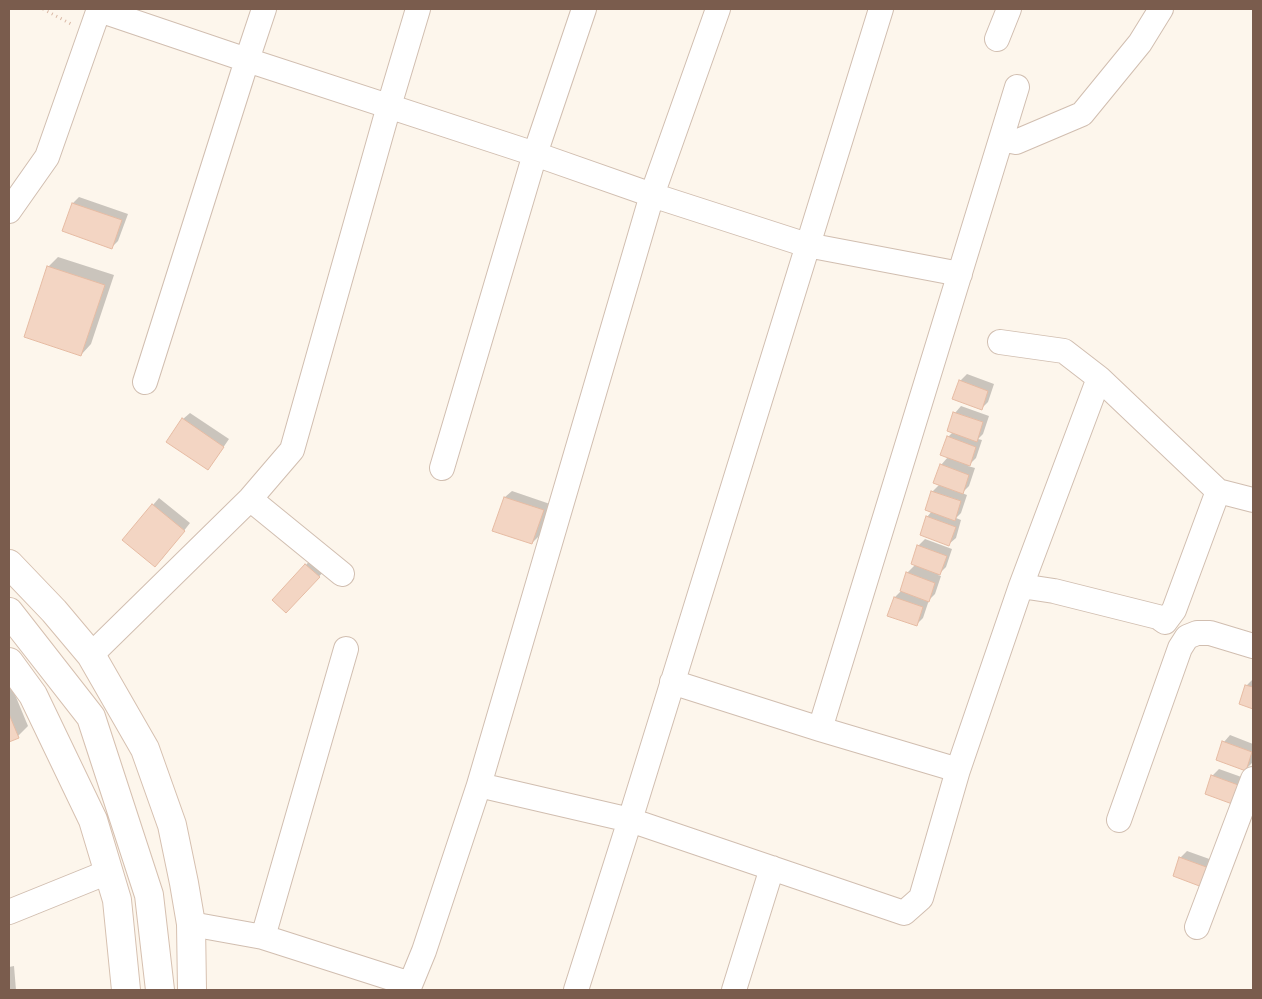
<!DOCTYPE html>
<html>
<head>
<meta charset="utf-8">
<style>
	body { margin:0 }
	#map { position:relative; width:1262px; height:999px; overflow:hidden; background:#fdf6ec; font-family:"Sofia Sans Condensed",sans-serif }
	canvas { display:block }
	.frame { position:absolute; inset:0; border:10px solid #7a5c4d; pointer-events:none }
</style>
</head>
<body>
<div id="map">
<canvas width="1262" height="999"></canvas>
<div class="frame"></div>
</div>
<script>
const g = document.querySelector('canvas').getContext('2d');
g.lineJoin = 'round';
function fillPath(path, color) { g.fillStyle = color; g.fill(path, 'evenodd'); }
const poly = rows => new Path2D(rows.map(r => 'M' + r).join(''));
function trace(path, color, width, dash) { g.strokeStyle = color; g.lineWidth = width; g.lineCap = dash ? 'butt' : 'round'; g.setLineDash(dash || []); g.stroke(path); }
fillPath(poly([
	[79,197,128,214,118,241,112,247,73,203],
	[58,257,114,275,91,344,81,355,48,267],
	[967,374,994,384,988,402,982,408,960,381],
	[961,406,989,416,983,434,978,439,982,440,976,458,968,466,975,468,969,486,962,493,967,495,961,513,956,518,961,520,956,538,949,544,927,517,932,511,932,492,940,484,941,465,948,457,948,437,953,432,955,413],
	[190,413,229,439,214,461,208,468,183,419],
	[512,491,550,504,539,536,532,543,494,530,505,497],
	[159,498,190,523,162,559,153,505],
	[925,539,952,549,946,567,938,575,941,576,935,594,929,600,923,618,916,625,889,615,895,597,901,591,907,573,915,565,918,546],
	[312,558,325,570,286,612,306,565],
	[1253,679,1253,707,1241,703,1247,685],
	[11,685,28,726,18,736,9,740,9,686],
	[1230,735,1253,744,1253,759,1252,763,1245,770,1224,742],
	[1219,769,1247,779,1234,803,1212,776],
	[1187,851,1215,861,1202,886,1180,858],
	[14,966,16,990,9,990,9,967]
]), '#0003');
const building = poly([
	[72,203,122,220,112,249,62,231,72,203],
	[47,266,105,285,81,356,24,337,47,266],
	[959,380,988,391,982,410,952,399,959,380],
	[953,412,983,422,977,442,947,431,953,412],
	[182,418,224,447,208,470,166,442,182,418],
	[947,436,976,447,970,466,940,455,947,436],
	[940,464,969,475,963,494,933,483,940,464],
	[931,491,961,501,955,521,925,510,931,491],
	[504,497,544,510,532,544,492,531,504,497],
	[152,504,185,531,155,567,122,540,152,504],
	[926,516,956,527,949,546,920,535,926,516],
	[917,545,947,556,940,575,911,564,917,545],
	[305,564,320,577,286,613,272,600,305,564],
	[906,572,935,583,929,602,900,591,906,572],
	[894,597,923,607,917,626,887,616,894,597],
	[1245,685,1253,687,1253,709,1239,704,1245,685],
	[9,714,19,738,9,742,9,714],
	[1222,741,1252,752,1246,771,1216,760,1222,741],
	[1211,775,1241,786,1235,805,1205,794,1211,775],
	[1179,857,1209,868,1202,887,1173,876,1179,857]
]);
fillPath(building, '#f3d5c3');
trace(building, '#e6bba3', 1);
const street = poly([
	[99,10,247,60,535,154,652,195,807,245,960,274],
	[997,39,1009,9],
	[1001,139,1016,142,1082,114,1140,43,1161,9],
	[9,211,47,157,99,9],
	[1000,342,1064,351,1099,378,1218,491,1253,500],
	[145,382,247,60,264,9],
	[442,468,535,154,584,9],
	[250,499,342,574],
	[1021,586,1054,591,1158,617,1165,622,1174,610,1218,491],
	[346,649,263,937,410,984],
	[91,655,250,499,292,450,389,106,418,9],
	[672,682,820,729,958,770],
	[820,729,1017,87],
	[479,785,652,195,718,9],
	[1119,820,1180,648,1187,637,1197,633,1210,633,1253,646],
	[9,912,108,872],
	[191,924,263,937],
	[1197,927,1253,779],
	[408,990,424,951,479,785,630,820,904,913,921,898,958,770,1021,586,1099,378],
	[576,990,630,820,881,9],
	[734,990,772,868]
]);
const secondary = poly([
	[9,564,54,611,91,655,145,749,172,825,184,883,191,924,192,990],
	[9,612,91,717,149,895,160,990],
	[9,662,33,695,93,820,117,900,126,990]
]);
trace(street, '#d1beb0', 26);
trace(secondary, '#d6c0b0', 30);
trace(poly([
	[43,9,71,24]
]), '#d9b8a5', 3, [1, 4]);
trace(street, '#fff', 24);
trace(secondary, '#fff', 28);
</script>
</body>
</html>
